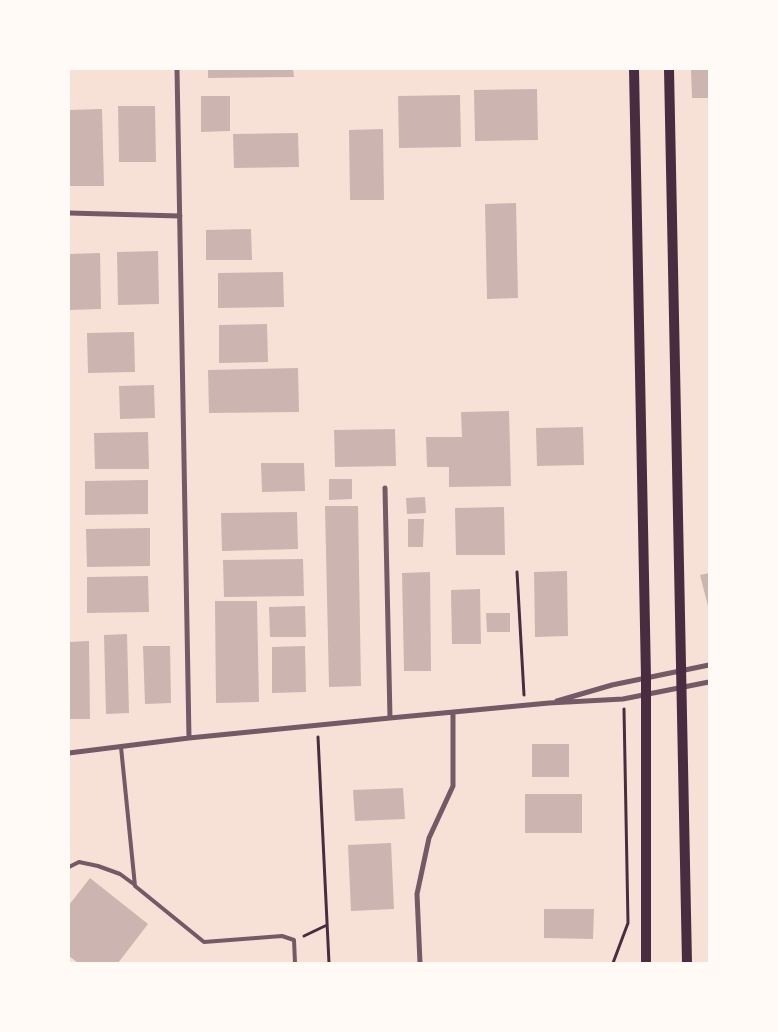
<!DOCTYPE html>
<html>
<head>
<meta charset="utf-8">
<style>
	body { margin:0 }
	#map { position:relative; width:778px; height:1032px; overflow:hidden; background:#f7e1d7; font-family:Figtree,sans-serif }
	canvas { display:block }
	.frame { position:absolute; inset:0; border:70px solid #fffaf5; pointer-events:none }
</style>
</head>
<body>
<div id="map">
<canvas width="778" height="1032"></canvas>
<div class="frame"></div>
</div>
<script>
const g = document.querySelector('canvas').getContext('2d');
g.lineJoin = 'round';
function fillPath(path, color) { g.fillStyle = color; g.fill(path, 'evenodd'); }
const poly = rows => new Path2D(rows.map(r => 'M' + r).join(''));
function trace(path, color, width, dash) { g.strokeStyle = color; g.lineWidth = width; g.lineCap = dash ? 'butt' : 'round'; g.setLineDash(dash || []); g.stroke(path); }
fillPath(poly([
	[208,69,293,69,294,77,208,78],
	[691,69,709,69,709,98,692,98],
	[537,89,538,140,475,141,474,90],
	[460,95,461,147,399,148,398,96],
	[201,96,230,96,230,131,201,132],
	[118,106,155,106,156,162,119,162],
	[102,109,104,186,69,186,69,110],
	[383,129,384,200,350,200,349,130],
	[298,133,299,167,234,168,233,134],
	[516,203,518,298,487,299,485,204],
	[251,229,252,260,206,260,206,230],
	[158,251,159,304,118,305,117,252],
	[100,253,101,309,69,310,69,254],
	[283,272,284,307,218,308,218,273],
	[267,324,268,362,219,363,219,325],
	[134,332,135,372,88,373,87,333],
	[298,368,299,412,209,413,208,370],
	[154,385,155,418,120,419,119,386],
	[509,411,511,486,449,487,449,467,427,467,426,437,462,437,461,412],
	[583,427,584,465,537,466,536,428],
	[395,429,396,466,335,467,334,430],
	[148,432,149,469,95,469,94,433],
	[261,463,304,463,305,491,262,492],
	[329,479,352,479,352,499,329,500],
	[148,480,148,514,85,515,85,481],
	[425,497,426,513,407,514,406,498],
	[325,506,358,506,361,686,329,687],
	[504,507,505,555,456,555,455,508],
	[297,512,298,549,222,551,221,513],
	[408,519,424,519,423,547,408,547],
	[150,528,150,566,87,567,86,529],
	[303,559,304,596,224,597,223,560],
	[567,571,568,636,535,637,534,572],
	[430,572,431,671,404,671,402,573],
	[709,573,709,610,700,575],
	[148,576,149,612,87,613,87,577],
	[480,589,481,644,452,644,451,590],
	[215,601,257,601,259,702,216,703],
	[305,606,306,637,270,637,269,607],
	[486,613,510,613,510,632,487,632],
	[127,634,129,713,106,714,104,635],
	[89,641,90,719,69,719,69,642],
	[143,646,170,646,171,703,145,704],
	[305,646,306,692,272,693,272,647],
	[532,744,569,744,569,777,532,777],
	[403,788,405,819,355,821,353,790],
	[525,794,582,794,582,833,525,833],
	[391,843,394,909,351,911,348,845],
	[90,878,148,924,118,963,78,963,69,956,69,905],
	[544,909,594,909,593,939,544,938]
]), '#ccb4b1');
trace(poly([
	[517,572,524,695],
	[318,737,329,963],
	[304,936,327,925],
	[613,963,628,923,624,709]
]), '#4a2c40', 3);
trace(poly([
	[121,747,135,886,204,942,282,936,294,940,295,963],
	[69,867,79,862,98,866,120,874,135,885]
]), '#755966', 4);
trace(poly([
	[177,69,189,738],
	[69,213,180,216],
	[385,488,390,718],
	[557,701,612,685,709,665],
	[69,753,189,738,390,718,549,703,623,699,709,682],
	[420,963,417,894,429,838,453,786,453,713]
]), '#755966', 5);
trace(poly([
	[634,69,646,678,646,963],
	[669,69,687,963]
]), '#4a2c40', 10);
</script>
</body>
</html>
